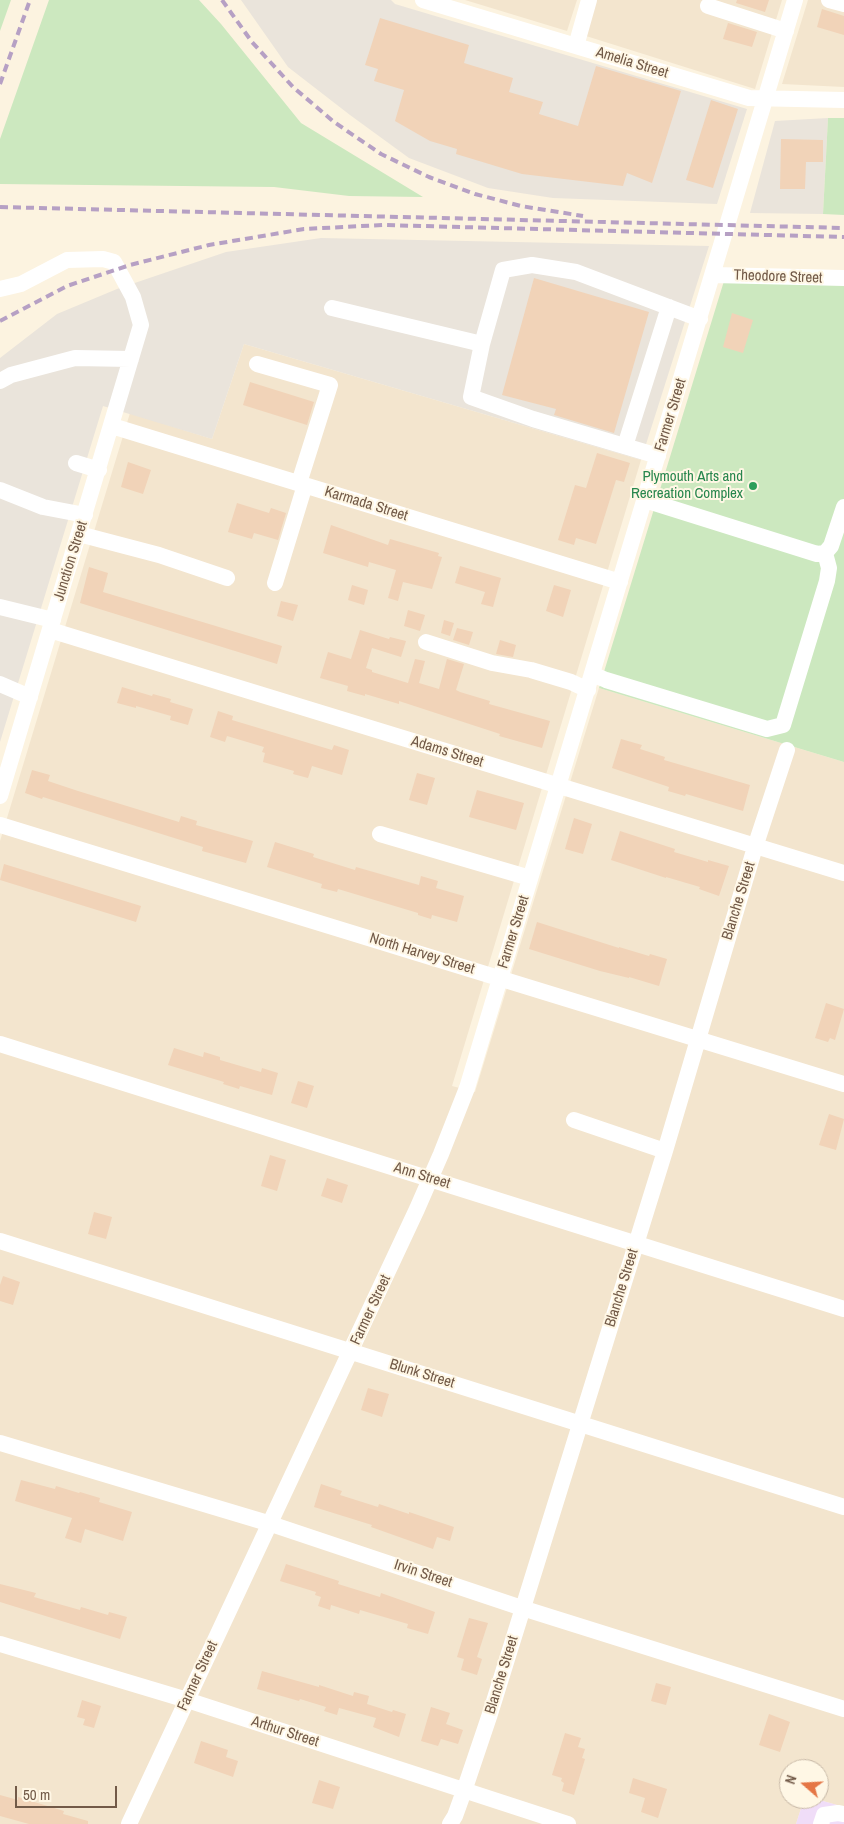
<!DOCTYPE html>
<html>
<head>
<meta charset="utf-8">
<style>
	body { margin:0 }
	#map { position:relative; width:844px; height:1824px; overflow:hidden; background:#fcf3e0; font-family:"Archivo Narrow",sans-serif }
	canvas { display:block }
	.north { position:absolute; left:779px; top:1759px; width:50px; height:50px; box-sizing:border-box; background:#fff7e5; border:1px solid #c7b8a6; border-radius:50%; rotate:289deg; font-size:14px; font-weight:700; line-height:20px; text-align:center; color:#725a48 }
	.north::after { content:''; display:block; margin:auto; width:18px; height:22px; background:#e57645; clip-path:polygon(50% 0,100% 100%,50% 72%,0 100%) }
	.scale { position:absolute; left:15px; top:1786px; width:102px; height:22px; box-sizing:border-box; border:2px solid #725a48; border-top:0; padding-left:6px; font-size:15px; line-height:18px; white-space:nowrap; color:#725a48; -webkit-text-stroke:4px #fff7e5; paint-order:stroke }
</style>
</head>
<body>
<div id="map">
<canvas width="844" height="1824"></canvas>
<div class="north">N</div>
<div class="scale">50 m</div>
</div>
<script>
const g = document.querySelector('canvas').getContext('2d');
g.lineJoin = 'round';
function fillPath(path, color) { g.fillStyle = color; g.fill(path, 'evenodd'); }
const poly = rows => new Path2D(rows.map(r => 'M' + r).join(''));
function trace(path, color, width, dash) { g.strokeStyle = color; g.lineWidth = width; g.lineCap = dash ? 'butt' : 'round'; g.setLineDash(dash || []); g.stroke(path); }
function drawText(font, color, halo, rows, align = 'center') {
  g.font = font + ' "Archivo Narrow",sans-serif'; g.lineWidth = 4; g.setLineDash([]); g.textBaseline = 'middle'; g.strokeStyle = halo; g.fillStyle = color; for (const [text, x, y, turn = 0] of rows) {
    g.save(); g.translate(x, y); g.rotate((+turn || 0) * Math.PI / 180); g.textAlign = isNaN(turn) ? turn : align; if (halo) g.strokeText(text, 0, 0); g.fillText(text, 0, 0); g.restore();
  }
}
fillPath(poly([
	[465,0,577,0,567,31],
	[596,0,782,0,755,89,586,36],
	[808,0,844,0,844,87,782,84],
	[244,344,641,460,452,1086,475,1092,599,688,844,762,844,1807,816,1799,819,1799,819,1769,789,1769,789,1799,804,1799,796,1824,0,1824,0,841,130,413,212,439]
]), '#f3e5ce');
fillPath(poly([
	[241,0,391,0,395,4,747,109,717,204,553,198,488,188,409,158,350,115,288,67],
	[828,118,823,214,750,213,775,121],
	[321,238,709,246,641,460,244,344,212,439,103,406,0,742,0,358,57,314,117,289,226,252]
]), '#eae4db');
fillPath(poly([
	[804,1799,816,1799,844,1807,844,1824,796,1824]
]), '#f0ddf8');
fillPath(poly([
	[0,0,11,0,0,31],
	[49,0,199,0,221,24,301,123,423,197,349,196,274,187,0,184,0,139],
	[828,118,844,118,844,215,823,214],
	[724,281,844,285,844,762,599,688]
]), '#cce8bf');
fillPath(poly([
	[737,0,769,0,765,12,736,3],
	[822,9,844,16,844,35,817,27],
	[380,18,469,45,464,63,513,78,509,92,543,102,539,114,578,126,596,66,681,91,652,183,627,173,623,186,522,174,456,154,457,149,430,141,395,121,404,90,374,81,378,69,365,65],
	[728,23,757,32,752,47,723,39],
	[711,100,738,109,713,188,686,180],
	[781,139,823,140,823,162,806,162,805,189,780,189],
	[534,278,649,312,614,433,554,415,556,409,502,395],
	[732,313,753,320,743,353,723,347],
	[250,382,314,402,307,425,243,405],
	[597,453,630,463,624,482,616,480,596,544,576,538,574,545,558,540,575,485,586,488],
	[128,462,151,470,143,494,121,487],
	[237,503,269,513,271,508,286,513,278,540,254,533,252,539,228,532],
	[331,525,388,545,390,539,439,553,438,556,442,557,432,589,403,582,398,601,388,598,396,570,369,562,368,567,323,553],
	[460,566,501,578,493,607,481,604,485,592,455,583],
	[89,567,108,573,103,592,282,646,277,664,80,603],
	[352,585,368,590,364,605,348,600],
	[554,585,571,590,563,617,546,611],
	[281,601,298,605,293,621,277,616],
	[408,610,425,615,420,631,404,626],
	[444,620,454,623,450,636,441,633],
	[457,628,473,632,469,645,453,640],
	[360,630,389,639,390,637,406,641,401,657,372,648,366,668,372,670,372,672,408,683,415,659,425,661,419,683,439,689,447,659,464,664,456,690,460,692,490,701,489,704,550,721,542,748,499,736,500,734,399,701,399,704,365,694,365,696,347,691,348,686,320,678,328,652,351,659],
	[500,640,516,645,513,657,496,654],
	[122,687,152,696,153,694,171,699,170,702,193,709,188,725,170,720,171,716,136,706,136,708,117,703],
	[218,711,233,716,232,720,332,750,334,745,349,750,342,775,312,766,308,778,293,774,294,771,263,762,265,753,262,752,264,747,227,736,225,742,210,737],
	[621,739,642,745,640,749,665,757,664,760,750,785,743,811,686,794,685,796,668,791,669,787,612,768],
	[32,770,50,775,48,781,78,791,179,822,181,816,197,821,196,825,253,841,246,863,202,851,203,847,43,797,42,799,25,793],
	[417,773,435,778,427,805,409,800],
	[477,790,524,803,516,830,469,817],
	[574,818,592,824,583,854,565,849],
	[620,831,675,849,674,852,708,862,708,860,729,866,719,896,699,889,700,887,666,877,666,878,611,860],
	[275,842,314,854,313,857,355,870,356,867,419,885,421,876,438,881,436,888,464,896,457,922,432,915,431,919,418,915,418,913,338,889,337,892,321,888,322,884,267,867],
	[4,864,141,906,136,922,0,880],
	[537,922,619,948,619,947,649,956,650,954,667,959,659,986,629,977,629,978,600,971,529,949],
	[826,1003,844,1009,835,1040,830,1038,828,1042,815,1038],
	[174,1048,203,1057,204,1052,220,1057,220,1060,261,1072,262,1068,278,1073,272,1095,240,1086,239,1089,223,1084,224,1082,168,1065],
	[298,1081,314,1086,307,1108,291,1103],
	[829,1114,844,1119,836,1150,819,1145],
	[270,1155,286,1160,277,1191,261,1186],
	[327,1178,348,1185,342,1203,321,1196],
	[94,1212,112,1217,106,1239,88,1234],
	[3,1276,20,1282,13,1305,0,1301,0,1285],
	[368,1388,389,1394,382,1417,361,1410],
	[21,1480,55,1489,56,1486,79,1493,80,1492,100,1498,99,1502,132,1512,123,1541,85,1529,81,1543,65,1538,72,1518,15,1501],
	[321,1484,342,1491,340,1495,378,1507,379,1504,409,1514,409,1512,454,1527,450,1541,437,1537,433,1549,371,1527,372,1525,314,1507],
	[286,1564,339,1581,338,1584,380,1597,381,1593,435,1612,428,1634,407,1628,408,1624,360,1610,359,1614,331,1605,330,1610,318,1606,321,1597,315,1595,316,1592,280,1581],
	[0,1584,36,1593,34,1597,80,1610,81,1607,108,1615,109,1612,127,1617,120,1639,0,1602],
	[469,1618,488,1623,477,1657,482,1659,477,1675,461,1670,464,1659,457,1657],
	[262,1671,319,1687,319,1685,353,1696,354,1692,369,1696,367,1704,392,1712,393,1710,406,1714,399,1737,373,1727,376,1718,339,1708,337,1715,324,1711,326,1707,300,1699,299,1701,257,1689],
	[656,1683,671,1687,666,1705,651,1701],
	[82,1700,101,1706,94,1728,83,1725,85,1719,77,1717],
	[431,1707,450,1713,446,1724,463,1730,458,1744,441,1739,438,1746,421,1741],
	[769,1714,790,1722,780,1752,759,1745],
	[565,1733,581,1738,578,1747,585,1749,582,1758,585,1759,574,1795,562,1791,564,1783,561,1781,562,1778,552,1775],
	[201,1741,228,1750,226,1757,238,1761,233,1777,194,1763],
	[633,1778,667,1789,658,1818,641,1812,645,1798,629,1793],
	[319,1780,340,1787,333,1809,312,1803],
	[0,1795,18,1800,18,1797,64,1811,63,1814,88,1821,88,1824,29,1824,0,1816]
]), '#f1d3b8');
trace(poly([
	[423,0,749,98,844,100],
	[829,0,844,4],
	[708,6,786,31],
	[576,46,589,0],
	[713,275,844,278],
	[0,289,21,284,67,260,103,259,114,262,133,297,141,325,0,796],
	[332,308,482,344],
	[257,364,330,385,299,483],
	[0,381,11,375,75,358,131,359],
	[112,426,620,582],
	[625,446,669,307],
	[658,456,533,419,471,397,482,344,503,270,532,265,576,272,700,319],
	[76,463,99,470],
	[0,490,43,507,85,515],
	[645,500,817,554,825,553,831,546,844,507],
	[79,534,159,555,227,578],
	[275,583,305,485],
	[0,607,53,620],
	[50,630,844,873],
	[426,642,492,663,531,670,571,682,588,690],
	[592,674,606,680,767,729,783,725,827,581,829,568,825,553],
	[0,684,30,697],
	[0,825,844,1084],
	[380,834,530,878],
	[0,1044,844,1309],
	[574,1120,665,1151],
	[0,1241,844,1507],
	[0,1443,271,1524,522,1608,844,1709],
	[0,1644,187,1700,568,1824],
	[129,1824,417,1209,441,1154,467,1088,795,0],
	[450,1824,455,1816,464,1791,490,1714,665,1151,755,847,787,750],
	[821,1824,824,1815,838,1813,844,1814]
]), '#fff', 16);
trace(poly([
	[222,0,252,42,293,87,334,122,381,154,429,177,475,194,521,206,583,216],
	[0,84,30,0],
	[0,207,844,228],
	[0,321,67,286,130,265,209,245,304,229,383,225,844,237]
]), '#b6a0c4', 4, [8, 5]);
for (const [x, y, r, color] of [
	[753,486,5,"#2e9e5b"]
]) { const dot = new Path2D(); dot.arc(x, y, r, 0, 2 * Math.PI); g.fillStyle = color; g.fill(dot); trace(dot, '#fff7e5', 2); }
drawText('15px', '#725a48', '#fff7e5', [
	["Amelia Street",632,63,17],
	["Theodore Street",778,277,2],
	["Farmer Street",671,415,-73],
	["Karmada Street",366,504,17],
	["Junction Street",71,561,-73],
	["Adams Street",447,752,17],
	["Blanche Street",739,901,-73],
	["Farmer Street",514,932,-73],
	["North Harvey Street",422,954,17],
	["Ann Street",422,1176,17],
	["Blanche Street",622,1288,-73],
	["Farmer Street",371,1310,-65],
	["Blunk Street",422,1374,17],
	["Irvin Street",423,1574,18],
	["Blanche Street",502,1675,-73],
	["Farmer Street",198,1676,-65],
	["Arthur Street",285,1732,18]
]);
drawText('15px', '#27864d', '#fff7e5', [
	["Plymouth Arts and",743,477],
	["Recreation Complex",743,494]
], 'right');
</script>
</body>
</html>
